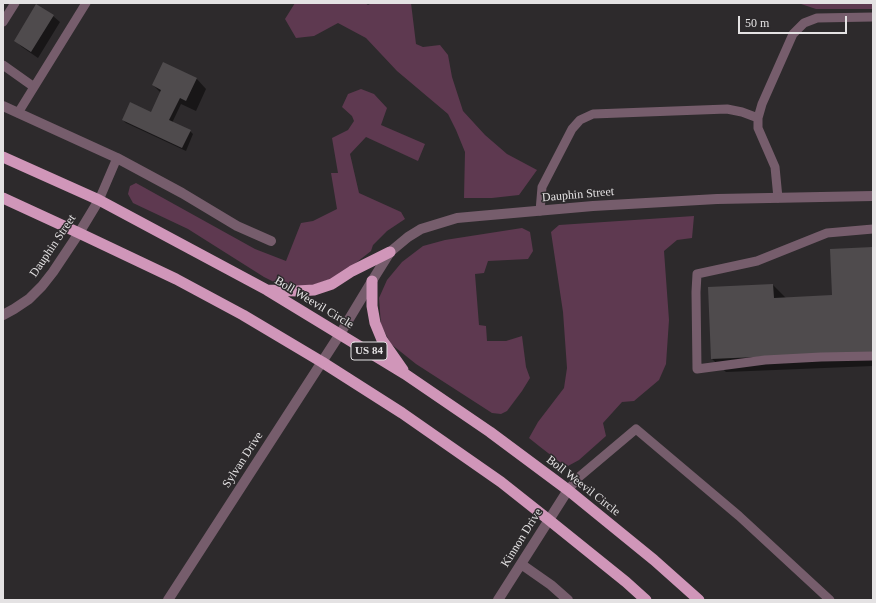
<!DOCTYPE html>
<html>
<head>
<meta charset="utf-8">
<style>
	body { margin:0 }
	#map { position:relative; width:876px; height:603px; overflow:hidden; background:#2d2a2c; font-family:Georgia,serif }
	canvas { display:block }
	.frame { position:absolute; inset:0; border:4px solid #e4e2e3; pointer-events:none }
	.scale { position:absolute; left:738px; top:16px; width:109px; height:18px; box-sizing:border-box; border:2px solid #e4e2e3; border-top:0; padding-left:5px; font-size:12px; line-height:14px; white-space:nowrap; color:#e4e2e3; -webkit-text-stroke:3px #2d2a2c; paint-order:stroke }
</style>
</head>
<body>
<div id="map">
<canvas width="876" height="603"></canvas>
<div class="frame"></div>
<div class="scale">50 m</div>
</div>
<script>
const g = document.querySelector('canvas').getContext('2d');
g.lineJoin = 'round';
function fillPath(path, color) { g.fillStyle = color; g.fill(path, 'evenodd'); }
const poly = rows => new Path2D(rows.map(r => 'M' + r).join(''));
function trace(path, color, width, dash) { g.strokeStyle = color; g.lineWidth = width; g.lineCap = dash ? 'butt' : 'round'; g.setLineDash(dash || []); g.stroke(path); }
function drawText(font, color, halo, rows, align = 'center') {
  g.font = font + ' Georgia,serif'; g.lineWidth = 3; g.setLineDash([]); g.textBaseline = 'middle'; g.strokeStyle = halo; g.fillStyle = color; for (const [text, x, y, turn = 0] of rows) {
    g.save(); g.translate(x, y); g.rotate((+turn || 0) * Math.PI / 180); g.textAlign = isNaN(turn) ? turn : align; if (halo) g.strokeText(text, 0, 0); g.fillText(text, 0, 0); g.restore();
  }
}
fillPath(poly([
	[295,3,365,3,368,5,372,3,411,3,416,44,423,47,440,45,448,55,452,77,463,111,485,135,507,154,537,170,519,195,492,198,464,198,465,152,456,130,448,114,397,71,366,38,338,23,314,36,296,38,285,19],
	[798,3,873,3,873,9,816,9],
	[361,89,374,94,387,108,381,125,425,144,418,161,366,137,350,154,359,193,401,212,405,219,387,231,373,245,371,251,343,273,331,279,303,288,284,287,264,277,188,229,133,203,128,194,130,186,136,183,255,249,286,261,301,223,313,221,337,209,331,173,338,173,332,138,348,130,354,121,352,116,342,107,348,94],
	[694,216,692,238,677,240,664,251,669,320,666,364,659,380,634,401,622,402,603,423,606,436,579,460,568,466,561,463,539,446,529,438,538,422,564,388,567,368,563,312,551,232,559,225],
	[522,228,530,232,533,251,528,259,488,261,484,273,475,274,479,325,486,326,487,341,506,341,522,336,526,367,530,378,522,391,507,411,501,414,492,413,416,364,391,344,381,325,379,298,387,280,402,262,423,246,445,240]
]), '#5e3950');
fillPath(poly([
	[53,16,60,22,38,58,22,47,15,40],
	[196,78,206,89,196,111,181,104,172,123,190,131,193,134,186,151,126,123,123,120,152,113,161,93,153,85],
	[873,248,873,366,726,372,712,359,773,285,786,298,833,296]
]), '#0007');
fillPath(poly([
	[36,4,54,15,31,52,14,41],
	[163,62,197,78,186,101,180,98,169,120,191,130,182,148,122,120,130,102,151,112,161,90,152,85],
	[873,247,873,352,711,359,708,287,773,284,774,298,832,295,830,249]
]), '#4f4b4d');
trace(poly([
	[3,22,15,3],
	[3,65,34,87],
	[18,113,86,3],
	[778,198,775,167,758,128,758,118,762,104,793,34,804,23,817,18,873,17],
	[99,200,117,158],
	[540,211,542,187,572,129,580,120,593,114,727,109,742,112,758,118],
	[873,229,827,233,757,261,697,274,696,292,697,369,765,360,821,357,873,356],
	[568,490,579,477,636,429,739,516,830,600]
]), '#765d6c', 9);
trace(poly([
	[3,106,117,158,182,193,237,226,271,241],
	[521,564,551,585,568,600],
	[168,600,340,334],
	[498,600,568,490]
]), '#765d6c', 10);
trace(poly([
	[3,315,14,309,29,299,42,286,53,272,79,233,99,200],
	[340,334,372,281,390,252,408,237,421,229,457,218,479,216,593,206,717,199,873,196]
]), '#765d6c', 10);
trace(poly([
	[3,157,99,200,267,290,405,374,490,432,568,490,654,560,699,600],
	[3,198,79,233,176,279,243,315,322,362,402,413,501,482,549,520,626,582,646,600],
	[372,281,372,306,375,323,382,340,403,370],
	[268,290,297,291,314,290,332,284,352,271,390,252]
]), '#d096b9', 11);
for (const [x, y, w] of [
	[369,351,36]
]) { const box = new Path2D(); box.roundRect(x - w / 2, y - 9, w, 18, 3); g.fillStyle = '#2d2a2c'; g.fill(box); trace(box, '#e4e2e3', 1); }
drawText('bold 11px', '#e4e2e3', null, [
	["US 84",369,351]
]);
drawText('12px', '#e4e2e3', '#2d2a2c', [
	["Dauphin Street",578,195,-5],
	["Dauphin Street",53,246,-56],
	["Boll Weevil Circle",314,303,31],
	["Sylvan Drive",243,460,-57],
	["Boll Weevil Circle",583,486,38],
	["Kinnon Drive",522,538,-58]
]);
</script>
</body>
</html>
